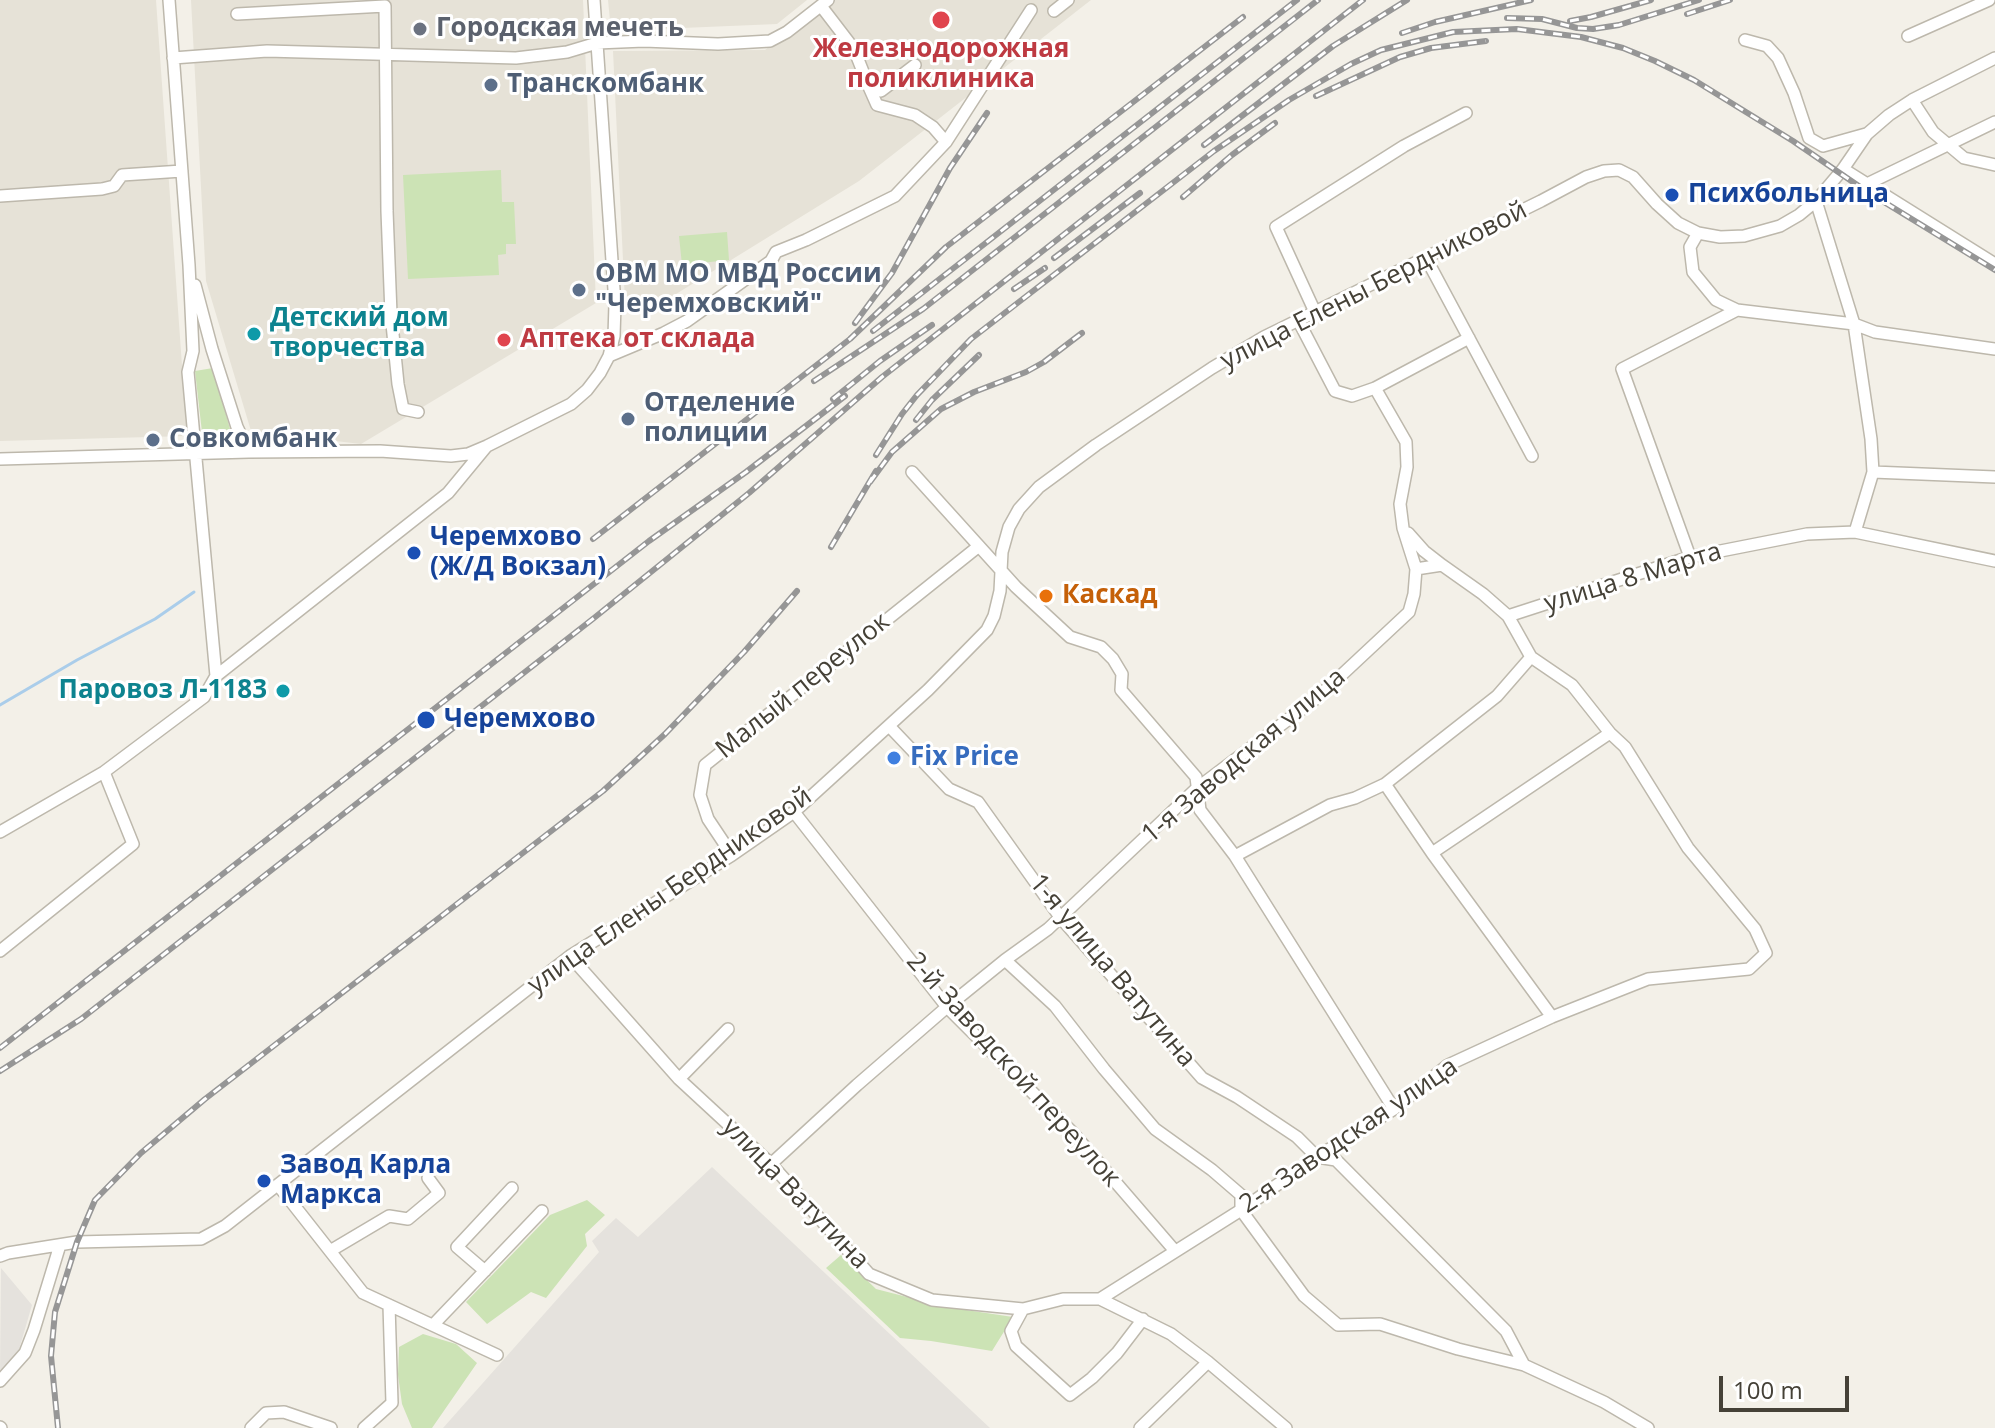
<!DOCTYPE html>
<html>
<head>
<meta charset="utf-8">
<style>
	body { margin:0 }
	#map { position:relative; width:1995px; height:1428px; overflow:hidden; background:#f3f0e8; font-family:"Open Sans",sans-serif }
	canvas { display:block }
	.scale { position:absolute; left:1719px; top:1376px; width:130px; height:36px; box-sizing:border-box; border:4px solid #454137; border-top:0; padding-left:10px; font-size:24px; line-height:28px; white-space:nowrap; color:#454137; -webkit-text-stroke:6px #fff; paint-order:stroke }
</style>
</head>
<body>
<div id="map">
<canvas width="1995" height="1428"></canvas>
<div class="scale">100 m</div>
</div>
<script>
const g = document.querySelector('canvas').getContext('2d');
g.lineJoin = 'round';
function fillPath(path, color) { g.fillStyle = color; g.fill(path, 'evenodd'); }
const poly = rows => new Path2D(rows.map(r => 'M' + r).join(''));
function trace(path, color, width, dash) { g.strokeStyle = color; g.lineWidth = width; g.lineCap = dash ? 'butt' : 'round'; g.setLineDash(dash || []); g.stroke(path); }
function drawText(font, color, halo, rows, align = 'center') {
  g.font = font + ' "Open Sans",sans-serif'; g.lineWidth = 6; g.setLineDash([]); g.textBaseline = 'middle'; g.strokeStyle = halo; g.fillStyle = color; for (const [text, x, y, turn = 0] of rows) {
    g.save(); g.translate(x, y); g.rotate((+turn || 0) * Math.PI / 180); g.textAlign = isNaN(turn) ? turn : align; if (halo) g.strokeText(text, 0, 0); g.fillText(text, 0, 0); g.restore();
  }
}
fillPath(poly([
	[0,0,156,0,187,436,0,441],
	[191,0,583,0,596,303,361,444,251,431,206,281],
	[608,0,807,0,777,24,611,31],
	[829,0,1091,0,859,181,655,307,625,302,613,51,765,50]
]), '#e6e2d7');
fillPath(poly([
	[712,1167,990,1428,443,1428,599,1252,592,1241,616,1218,638,1237],
	[1,1268,32,1305,18,1353,0,1374]
]), '#e5e2dd');
fillPath(poly([
	[501,170,502,202,514,202,516,244,506,244,506,254,498,255,499,275,408,279,403,175],
	[727,232,729,260,682,265,679,236],
	[213,368,232,436,203,441,195,371],
	[587,1200,605,1215,585,1234,587,1246,546,1298,531,1292,487,1324,466,1302,550,1215],
	[841,1255,876,1289,946,1307,1013,1317,992,1351,931,1341,900,1338,826,1268],
	[423,1334,456,1344,477,1363,432,1428,412,1428,402,1404,398,1375,399,1347]
]), '#cce3b5');
trace(poly([
	[0,705,77,660,155,619,194,592]
]), '#aacdea', 3);
const minor = poly([
	[821,6,854,49,869,87,881,91,915,65],
	[1054,11,1068,0],
	[237,14,385,6,387,211,391,314,398,384,403,409,418,412],
	[1908,36,1989,0],
	[1745,40,1767,46,1778,58,1794,93,1809,138,1823,146,1866,134],
	[173,58,267,51,516,58,567,52,597,43,644,41,718,44,770,41,787,32,828,0],
	[869,87,877,105,915,115,933,127,946,142],
	[1912,100,1933,132,1964,158,1995,165],
	[1843,169,1995,264],
	[1865,185,1995,122],
	[0,196,102,189,114,186,122,175,182,171],
	[1816,201,1854,324,1871,439,1873,472,1855,532],
	[1698,233,1690,247,1693,272,1716,300,1737,310,1854,324,1875,332,1995,349],
	[1426,258,1532,456],
	[195,285,212,349,237,427,249,452],
	[1315,312,1276,227,1404,146,1466,113],
	[609,356,664,333,687,321,771,261,776,252,806,240,895,196,946,142,1031,10],
	[1375,388,1469,338],
	[0,459,249,452,380,451,451,456,468,454,487,446,571,404,587,390,600,373,609,356,614,336,615,304,594,0],
	[912,472,1016,587,1070,637,1101,647,1113,659,1122,674,1121,690,1196,777,1200,810,1235,856,1394,1109],
	[1873,472,1995,477],
	[1408,533,1424,551,1442,565],
	[1690,557,1622,369,1737,310],
	[1508,616,1690,557,1807,534,1855,532,1995,561],
	[216,676,448,493,486,447],
	[889,726,949,789,978,802,1060,917,1202,1078,1237,1097,1297,1137,1317,1157,1336,1160,1506,1331,1524,1365,1604,1402,1648,1428],
	[1385,784,1432,853,1552,1017],
	[794,812,947,1007,1074,1134,1175,1251],
	[0,832,104,772,204,697,216,676,188,372,193,351,189,265,169,0],
	[1432,853,1610,733],
	[732,855,708,819,700,795,705,765,979,546],
	[1235,856,1330,805,1355,798,1385,784,1497,696,1531,657,1508,616,1483,594,1442,565,1416,569],
	[0,951,133,844,104,772],
	[570,956,679,1079,771,1164,869,1274,932,1300,1023,1309,1063,1299,1100,1299,1171,1334,1208,1362,1286,1428],
	[1005,960,1055,1006,1104,1069,1155,1129,1212,1170,1241,1195,1241,1210,1304,1296,1338,1325,1380,1324,1458,1349,1524,1365],
	[679,1079,728,1029],
	[771,1164,857,1085,947,1007,1005,960,1048,929,1196,789,1318,697,1409,612,1414,594,1416,569,1403,528,1400,504,1407,467,1406,442,1375,388,1352,396,1335,391,1298,320],
	[278,1185,363,1293,497,1355],
	[330,1251,389,1216,408,1219,439,1193,428,1178],
	[0,1256,8,1253,77,1242,201,1239,225,1226,570,956,732,855,794,812,928,690,987,630,994,616,1000,591,1002,552,1009,527,1019,509,1039,487,1096,445,1212,368,1264,337,1541,201,1586,177,1604,171,1619,170,1633,177,1657,204,1678,223,1698,233,1720,237,1744,236,1780,226,1799,215,1816,201,1843,169,1867,134,1889,115,1912,100,1995,58],
	[485,1271,457,1247,512,1188],
	[1100,1299,1241,1210,1317,1157,1394,1109,1448,1065,1552,1017,1648,979,1749,969,1766,953,1755,929,1688,848,1625,747,1610,733,1572,685,1531,657],
	[1023,1309,1011,1331,1016,1346,1070,1395,1092,1378,1117,1353,1143,1319],
	[433,1325,542,1211],
	[0,1381,25,1353,34,1330,60,1245],
	[0,1427,1,1428],
	[251,1428,266,1413,284,1412,331,1428],
	[364,1428,392,1403,389,1305],
	[1140,1428,1208,1362]
]);
trace(minor, '#bdb8ac', 14);
trace(minor, '#fff', 11);
const rail = poly([
	[1687,14,1730,0],
	[1507,18,1542,19,1577,28,1593,29,1619,25,1699,0],
	[1570,21,1591,17,1651,0],
	[1402,33,1435,22,1531,0],
	[1316,96,1400,57,1431,48,1486,41],
	[1204,145,1333,46,1407,0],
	[1183,197,1232,155,1275,123],
	[1054,258,1140,193],
	[1014,289,1045,268],
	[855,323,892,273,950,168,987,113],
	[873,331,1297,0],
	[814,381,923,309,1318,0],
	[833,399,880,361,932,325],
	[916,420,932,400,979,355],
	[876,455,902,414,917,395,971,339,1214,151,1289,100,1351,64,1381,50,1453,32,1517,29,1581,37,1623,48,1655,61,1694,80,1793,141,1866,191,1995,270],
	[870,482,892,452,941,409,974,392,1026,372,1044,362,1082,333],
	[593,539,850,339,946,247,1243,17],
	[831,547,876,471],
	[0,1048,649,541,746,472,845,396],
	[0,1071,81,1019,594,618,749,493,882,377,1363,0],
	[58,1428,51,1356,55,1312,77,1242,95,1200,141,1153,205,1099,603,791,665,734,744,652,797,591]
]);
trace(rail, '#969696', 6);
trace(rail, '#fff', 3, [9]);
for (const [x, y, r, color] of [
	[941,20,10,"#e0444e"],
	[420,29,8,"#6b7280"],
	[491,85,8,"#5c6f8a"],
	[1672,195,8,"#1a4fb4"],
	[579,290,8,"#5c6f8a"],
	[254,334,8,"#0f9aa8"],
	[504,340,8,"#e0444e"],
	[628,419,8,"#5c6f8a"],
	[153,440,8,"#5c6f8a"],
	[414,553,8,"#1a4fb4"],
	[1046,596,8,"#e8710a"],
	[283,691,8,"#0f9aa8"],
	[426,720,10,"#1a4fb4"],
	[894,758,8,"#3f7fe0"],
	[264,1181,8,"#1a4fb4"]
]) { const dot = new Path2D(); dot.arc(x, y, r, 0, 2 * Math.PI); g.fillStyle = color; g.fill(dot); trace(dot, '#fff', 3); }
drawText('bold 26px', '#5b616d', '#fff', [
	["Городская мечеть",436,29]
], 'left');
drawText('bold 26px', '#be3a42', '#fff', [
	["Железнодорожная",941,50],
	["поликлиника",941,80],
	["Аптека от склада",520,340,"left"]
]);
drawText('bold 26px', '#4e5e75', '#fff', [
	["Транскомбанк",507,85],
	["ОВМ МО МВД России",595,275],
	["\"Черемховский\"",595,305],
	["Отделение",644,404],
	["полиции",644,434],
	["Совкомбанк",169,440]
], 'left');
drawText('bold 26px', '#164399', '#fff', [
	["Психбольница",1688,195],
	["Черемхово",430,538],
	["(Ж/Д Вокзал)",430,568],
	["Черемхово",444,720],
	["Завод Карла",280,1166],
	["Маркса",280,1196]
], 'left');
drawText('26px', '#454137', '#fff', [
	["улица Елены Бердниковой",1374,286,-27],
	["улица 8 Марта",1633,578,-17],
	["Малый переулок",803,686,-39],
	["1-я Заводская улица",1244,756,-40],
	["улица Елены Бердниковой",670,891,-35],
	["1-я улица Ватутина",1112,971,50],
	["2-й Заводской переулок",1013,1070,48],
	["2-я Заводская улица",1349,1136,-34],
	["улица Ватутина",795,1194,46]
]);
drawText('bold 26px', '#0d838f', '#fff', [
	["Детский дом",270,319],
	["творчества",270,349],
	["Паровоз Л-1183",267,691,"right"]
], 'left');
drawText('bold 26px', '#c56008', '#fff', [
	["Каскад",1062,596]
], 'left');
drawText('bold 26px', '#366cbe', '#fff', [
	["Fix Price",910,758]
], 'left');
</script>
</body>
</html>
